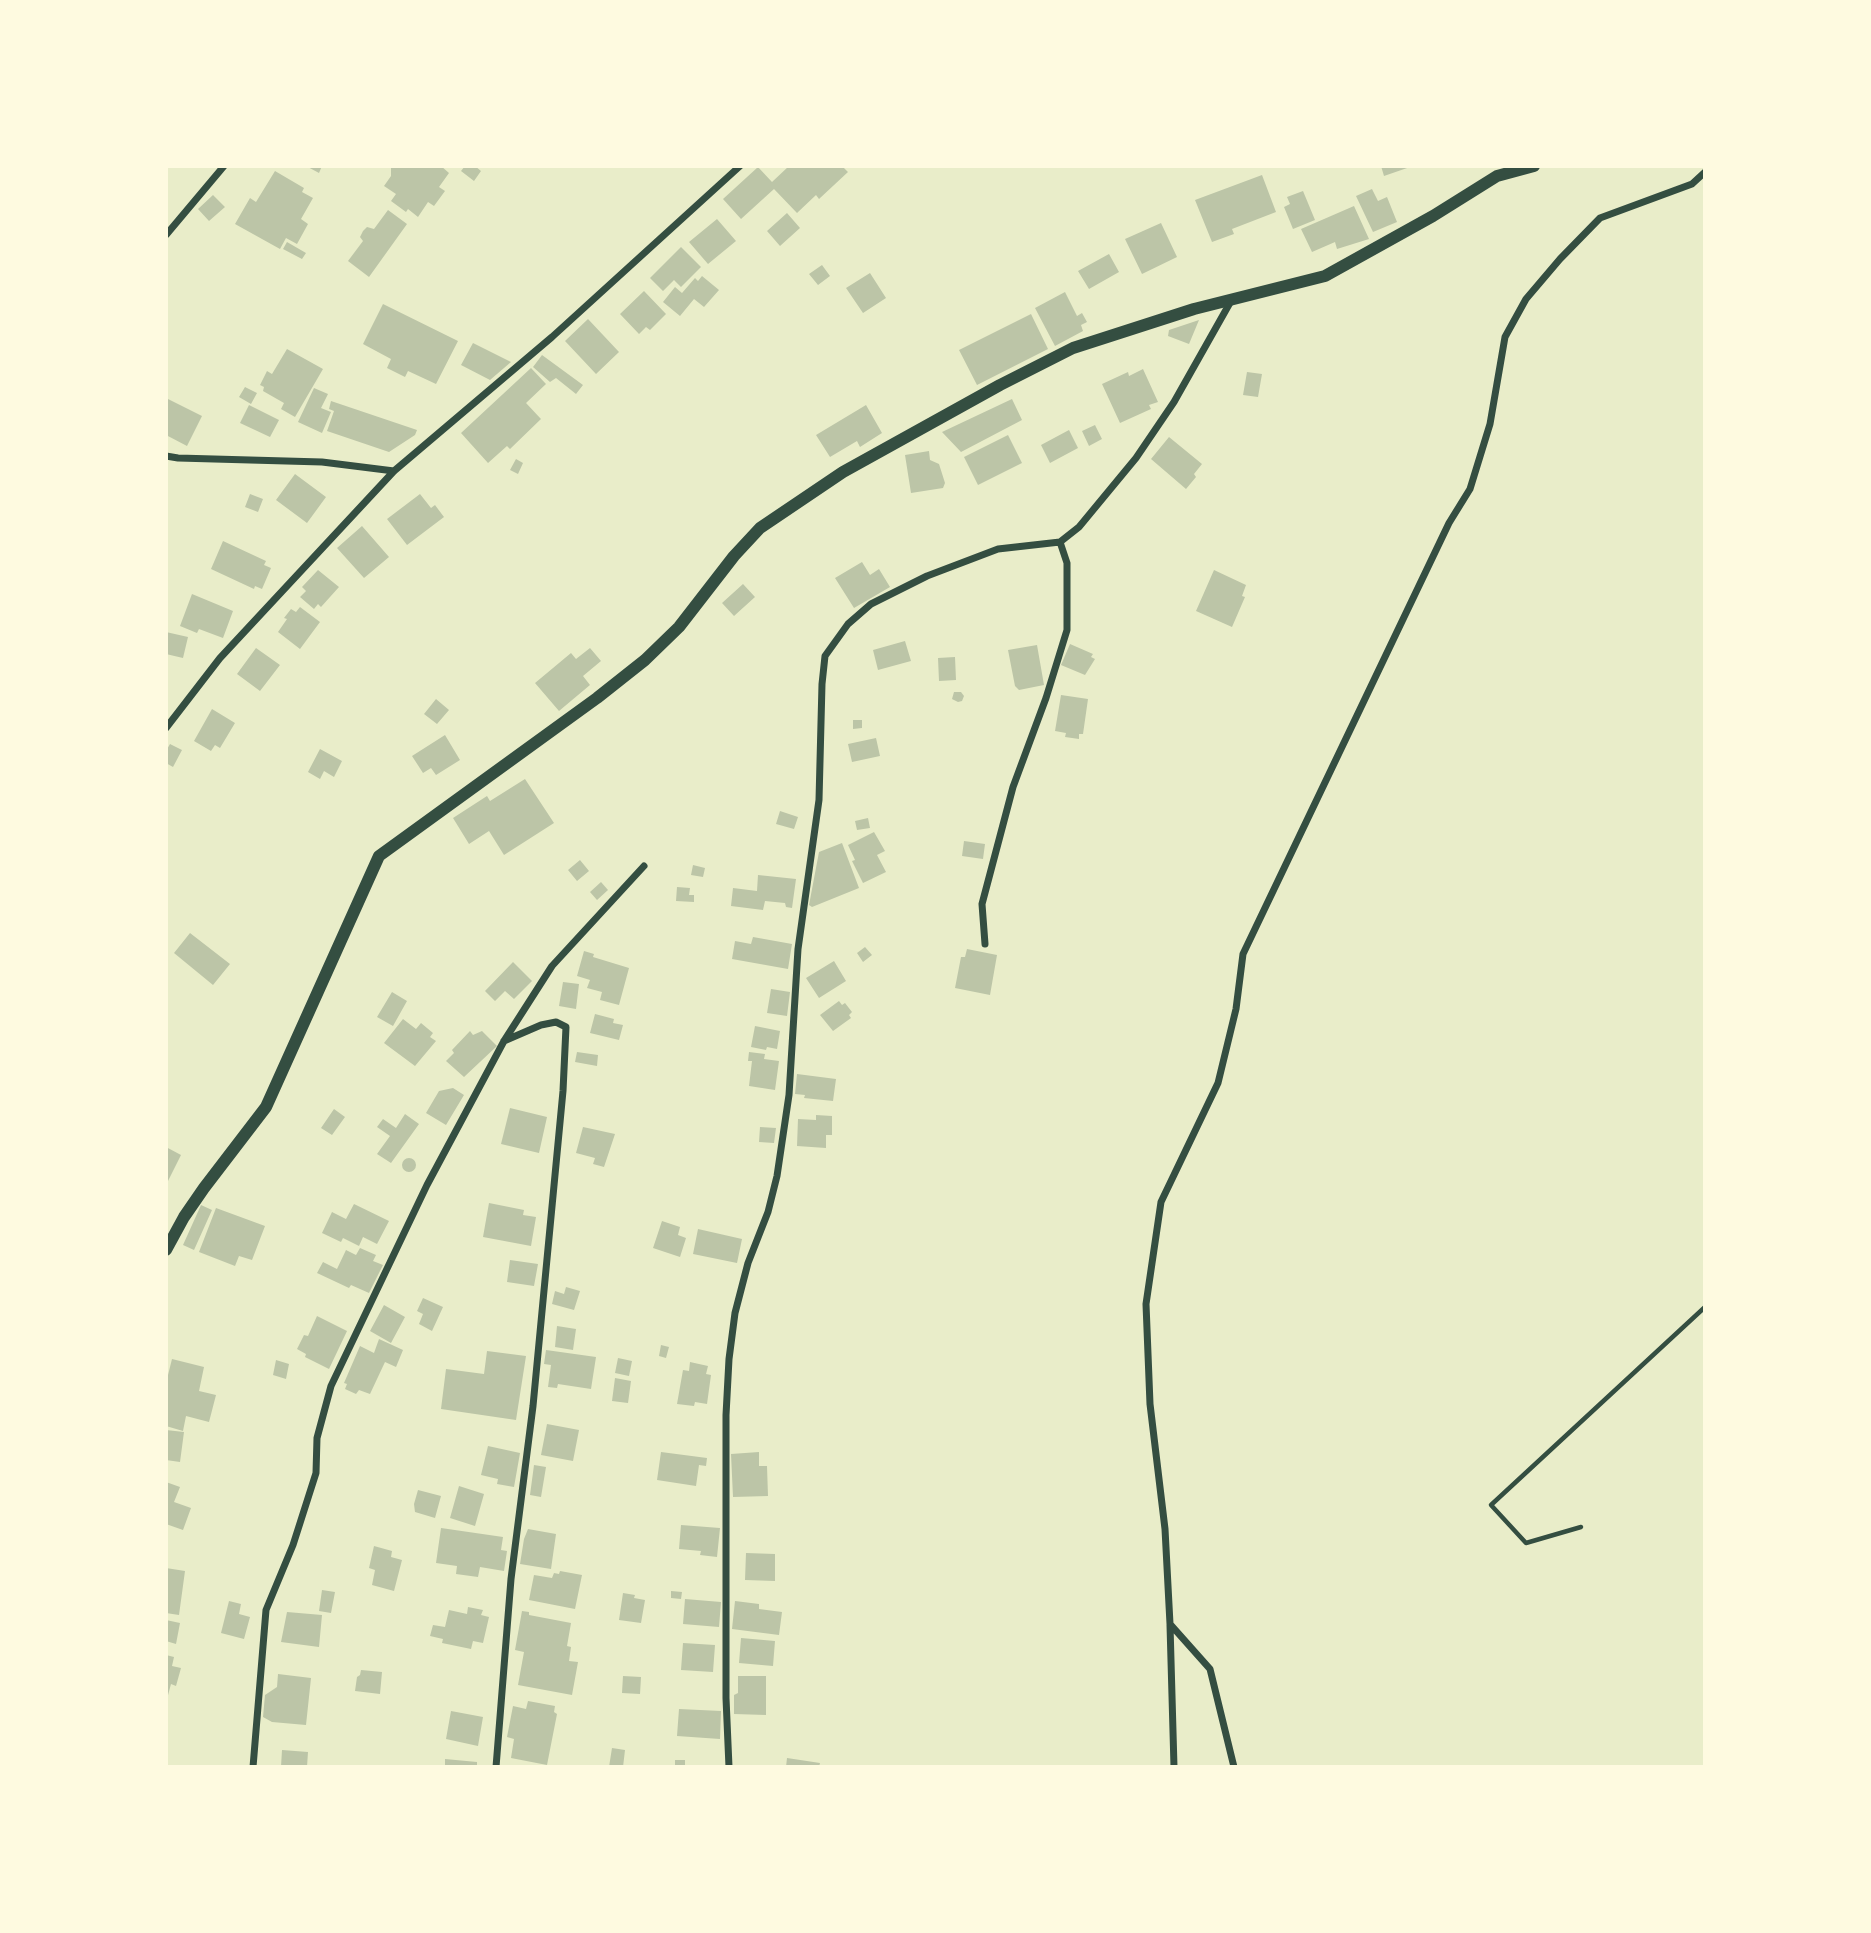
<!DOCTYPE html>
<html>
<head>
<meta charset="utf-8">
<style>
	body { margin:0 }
	#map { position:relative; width:1871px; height:1933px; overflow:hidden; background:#e9edc9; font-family:"Fira Sans",sans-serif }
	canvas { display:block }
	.frame { position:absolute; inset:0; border:168px solid #fefae0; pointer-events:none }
</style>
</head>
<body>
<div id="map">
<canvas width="1871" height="1933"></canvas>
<div class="frame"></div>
</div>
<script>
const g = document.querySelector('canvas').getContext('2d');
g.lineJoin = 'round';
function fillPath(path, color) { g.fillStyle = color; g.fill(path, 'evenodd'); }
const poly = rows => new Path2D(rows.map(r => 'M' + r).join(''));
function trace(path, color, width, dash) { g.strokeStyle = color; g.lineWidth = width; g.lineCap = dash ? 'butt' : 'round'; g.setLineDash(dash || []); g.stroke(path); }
fillPath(poly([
	[306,166,322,166,319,173],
	[391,166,441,166,449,173,439,187,445,191,434,206,428,202,418,217,408,209,406,212,391,201,396,194,384,186,391,176],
	[465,166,475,166,481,171,474,181,461,171],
	[789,166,842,166,848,172,819,199,816,195,797,213,774,189,741,219,723,199,758,167,772,182],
	[1381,166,1410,166,1410,167,1384,176],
	[275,171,304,188,302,192,313,198,301,219,308,224,297,244,286,238,280,249,235,224,250,198,256,202],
	[1262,175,1276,212,1232,229,1234,234,1212,242,1195,200],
	[1372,189,1378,201,1387,197,1397,222,1373,232,1356,196],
	[1303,191,1315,220,1293,229,1284,207,1290,204,1287,197],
	[213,195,225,207,209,221,198,209],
	[1354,206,1369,239,1337,249,1335,242,1312,252,1301,229],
	[388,210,407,224,369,277,348,261,363,241,360,237,363,231,367,227,374,229],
	[787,213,800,228,780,246,767,231],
	[717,219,736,241,708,264,689,242],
	[1161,223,1177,257,1142,274,1125,239],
	[287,242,306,253,302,259,283,249],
	[681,247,701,267,681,287,674,280,663,291,650,278],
	[1109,254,1119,272,1089,289,1078,271],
	[822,265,830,276,818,285,809,274],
	[870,273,886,298,863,313,846,288],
	[702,276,719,290,704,307,694,299,680,316,663,302,675,287,682,293,695,278,698,281],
	[644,291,666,314,650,330,646,327,639,334,620,314],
	[1065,292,1077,316,1082,313,1087,322,1081,325,1083,331,1055,346,1035,308],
	[383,304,458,341,436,384,408,371,405,377,387,368,391,359,363,344],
	[1031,314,1048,349,977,385,959,350],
	[588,319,619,352,596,374,565,341],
	[1199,320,1189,344,1168,336,1169,330],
	[473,343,511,362,490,380,461,365],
	[287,349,323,369,295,417,281,409,284,403,263,391,264,387,260,385,267,371,272,374],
	[542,355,583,385,576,394,556,378,550,382,533,367],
	[531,368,546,384,526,403,541,419,510,449,507,446,488,463,461,433],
	[1143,369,1158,402,1149,405,1151,409,1120,423,1102,384,1128,372,1129,376],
	[1247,372,1262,374,1258,397,1243,395],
	[245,387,257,393,251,404,239,397],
	[314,388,328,394,321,408,331,412,322,433,298,422],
	[166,398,202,416,187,446,166,435],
	[1012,399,1022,420,961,452,942,432],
	[331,401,417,430,415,435,389,452,327,431,334,411,329,409],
	[249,405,279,420,270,437,240,423],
	[866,405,882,433,860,447,857,441,830,457,816,435],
	[1095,425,1102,439,1089,446,1082,431],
	[1069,430,1078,448,1050,463,1041,445],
	[1008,435,1022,463,978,485,964,457],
	[1169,437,1202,464,1194,474,1196,477,1186,489,1151,459],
	[929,451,930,460,939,464,945,483,943,488,911,493,905,455],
	[516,459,523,463,518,474,510,470],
	[295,474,326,497,307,523,276,500],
	[250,494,263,499,258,512,245,507],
	[420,494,431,508,435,505,444,517,407,545,387,519],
	[362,526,389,557,364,578,337,548],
	[223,541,266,561,264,565,271,568,262,589,255,586,254,589,211,569],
	[862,562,870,575,879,569,890,587,854,608,835,578],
	[318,570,339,587,321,607,318,604,314,609,300,597,306,591,302,587],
	[1214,570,1246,585,1242,596,1245,597,1232,627,1196,611],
	[743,584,755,597,734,616,722,603],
	[192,594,233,611,223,638,199,629,197,633,180,626],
	[300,607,320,622,300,649,278,632,287,619,284,618,291,609,296,612],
	[166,632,188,637,183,658,166,654],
	[905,641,911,661,878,670,873,650],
	[1070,644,1093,654,1091,657,1095,659,1085,675,1061,665],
	[1037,645,1044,685,1019,690,1015,686,1008,650],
	[256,648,280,665,260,691,237,674],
	[590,648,601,661,583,676,590,685,559,711,535,683,571,653,576,659],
	[955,657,956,680,939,681,938,658],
	[954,692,961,692,964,696,962,701,958,702,952,699],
	[1061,695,1088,699,1083,734,1079,734,1079,739,1065,737,1066,733,1055,731],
	[436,699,449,710,437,724,424,714],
	[212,709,235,723,220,748,215,745,211,751,194,741],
	[853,720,862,720,862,728,853,729],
	[445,735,460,760,436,775,431,768,423,773,412,756],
	[876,738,880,756,852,762,848,744],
	[170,744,182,750,173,767,166,763,166,751],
	[320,749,342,761,334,777,324,771,320,779,308,772],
	[525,779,554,823,504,855,489,831,469,844,453,818,487,796,490,801],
	[780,811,798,817,794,829,776,824],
	[868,818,870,828,857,830,855,821],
	[874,832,885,851,877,855,886,872,863,883,852,861,855,860,848,845],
	[964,841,985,844,983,859,962,856],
	[842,843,859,888,812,907,809,905,819,852],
	[580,860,589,871,577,881,568,870],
	[693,865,705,868,703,877,691,875],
	[758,875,796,879,792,908,786,907,785,903,765,901,763,910,731,906,733,888,757,891],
	[601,882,608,890,597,900,590,892],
	[677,887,690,888,689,895,694,895,694,902,676,901],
	[190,933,230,964,213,985,174,953],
	[753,937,792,944,788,969,732,959,735,941,751,944],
	[865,947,872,955,863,962,857,953],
	[967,949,997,955,990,995,955,988,961,957,965,957],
	[584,951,594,954,593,957,629,968,619,1005,600,1000,602,992,587,988,590,980,577,976],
	[834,961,846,981,819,998,806,978],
	[513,962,532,981,514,999,505,991,495,1001,485,991],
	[563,982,579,984,576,1009,559,1006],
	[771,989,790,992,787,1016,767,1013],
	[392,992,407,1001,393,1026,377,1017],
	[839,1001,842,1005,845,1003,852,1012,849,1015,851,1018,833,1031,820,1015],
	[595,1014,614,1019,613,1023,623,1025,619,1040,590,1033],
	[403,1019,416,1029,421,1023,433,1033,430,1037,436,1041,415,1066,384,1043],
	[755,1026,780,1031,777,1049,767,1047,766,1050,751,1047],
	[470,1031,473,1035,482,1031,497,1046,464,1077,446,1061,454,1053,452,1050],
	[577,1052,598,1055,597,1066,575,1062],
	[749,1052,765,1054,764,1059,779,1061,775,1090,749,1086,752,1061,748,1061],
	[797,1074,836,1079,833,1101,804,1098,805,1095,795,1094],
	[453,1088,464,1095,446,1125,426,1113,439,1091],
	[510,1108,547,1117,539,1153,501,1144],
	[334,1109,345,1117,332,1135,321,1128],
	[405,1114,419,1124,391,1163,377,1154,390,1136,377,1127,383,1119,396,1128],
	[816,1115,832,1116,832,1135,826,1135,826,1148,797,1146,798,1119,816,1120],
	[583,1127,615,1134,604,1167,593,1164,595,1158,576,1153],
	[760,1127,776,1128,774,1143,759,1142],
	[166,1147,181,1155,166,1185],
	'402 1165a7 7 0 1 1 14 0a7 7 0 1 1-14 0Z',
	[489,1203,524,1210,523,1215,536,1217,531,1246,483,1237],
	[354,1204,389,1221,377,1244,363,1237,359,1246,343,1238,341,1242,322,1233,332,1212,346,1219],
	[201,1205,212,1210,194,1250,183,1245],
	[216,1208,265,1226,252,1260,239,1256,235,1266,199,1252],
	[662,1221,680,1227,678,1235,686,1238,680,1257,653,1248],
	[698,1229,742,1239,737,1263,693,1254],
	[360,1248,376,1255,373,1261,383,1265,369,1293,351,1285,349,1288,317,1273,323,1262,337,1269,346,1250,356,1255],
	[510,1260,538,1264,534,1286,507,1282],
	[566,1287,580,1291,574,1310,552,1304,555,1291,564,1294],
	[423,1298,443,1307,432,1331,419,1324,423,1314,417,1311],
	[384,1305,405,1317,391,1343,370,1331],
	[317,1316,347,1331,329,1369,305,1357,306,1354,297,1349,304,1335,308,1336],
	[557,1326,576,1329,573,1350,555,1347],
	[379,1339,403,1350,396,1367,385,1362,370,1394,359,1390,356,1394,345,1389,347,1384,344,1383,360,1346,374,1353],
	[661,1345,669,1347,666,1358,659,1356],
	[546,1350,596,1357,591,1389,558,1384,557,1388,548,1387,551,1365,544,1364],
	[487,1351,526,1356,516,1420,441,1409,446,1369,484,1374],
	[618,1358,632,1361,629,1376,615,1373],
	[172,1359,204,1367,199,1391,216,1395,209,1422,186,1416,183,1431,166,1426,166,1383],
	[276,1360,289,1364,286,1379,273,1375],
	[690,1362,708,1366,706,1374,711,1375,707,1404,695,1402,694,1406,677,1404,683,1370,689,1371],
	[615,1378,631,1381,628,1403,612,1401],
	[547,1424,579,1430,573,1461,541,1455],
	[166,1430,184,1432,180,1462,166,1460],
	[488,1446,520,1453,514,1487,497,1484,498,1479,481,1475],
	[661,1452,707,1458,706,1466,699,1465,696,1486,657,1480],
	[759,1452,759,1466,767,1466,768,1496,733,1497,731,1454],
	[534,1465,546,1467,541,1497,530,1495],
	[166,1482,180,1487,174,1502,191,1508,183,1530,166,1524],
	[459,1486,484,1494,475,1526,450,1518],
	[418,1490,441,1496,435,1518,415,1512,414,1504],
	[681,1525,720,1528,717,1557,700,1555,701,1551,679,1549],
	[441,1528,503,1537,501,1550,507,1551,504,1571,480,1567,478,1577,456,1574,457,1566,436,1563],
	[528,1529,556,1534,551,1569,520,1564,524,1539],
	[374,1546,392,1551,391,1557,402,1560,394,1591,372,1585,375,1570,369,1568],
	[746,1553,775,1554,775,1581,745,1580],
	[166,1568,185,1571,179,1615,166,1613],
	[560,1571,582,1575,575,1609,529,1600,534,1575,552,1578,554,1573,559,1574],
	[322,1590,335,1592,331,1613,319,1611],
	[671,1591,682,1592,681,1599,671,1598],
	[623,1593,635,1595,634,1598,645,1600,641,1623,619,1620],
	[685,1599,721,1602,719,1627,683,1624],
	[229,1601,241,1604,239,1614,250,1617,244,1639,221,1633],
	[735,1601,759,1604,759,1609,782,1612,779,1635,732,1629],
	[468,1607,483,1610,481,1615,489,1617,483,1643,473,1641,471,1649,442,1643,443,1639,430,1636,433,1625,445,1627,449,1610,467,1614],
	[522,1611,529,1612,529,1615,571,1623,567,1646,571,1647,569,1661,578,1662,572,1695,518,1685,524,1652,515,1650],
	[287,1612,322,1615,319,1647,281,1642],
	[166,1620,180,1623,176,1644,166,1641],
	[741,1638,775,1641,773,1666,739,1663],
	[683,1643,715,1645,713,1672,681,1670],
	[166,1655,174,1657,172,1666,181,1668,176,1686,171,1684,167,1699],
	[361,1670,382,1672,380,1694,355,1691,357,1677,360,1675],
	[278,1674,311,1678,306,1725,272,1722,263,1717,265,1695,277,1687],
	[623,1676,641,1677,640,1694,622,1693],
	[738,1676,766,1676,766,1715,734,1714,734,1695,738,1693],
	[528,1701,555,1706,554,1712,557,1714,547,1765,511,1758,514,1739,507,1737,513,1706,526,1709],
	[679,1709,721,1711,720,1739,677,1736],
	[451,1711,483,1717,478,1746,446,1739],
	[612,1748,625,1750,623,1767,609,1767],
	[282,1750,308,1752,307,1767,281,1767],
	[787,1758,820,1763,819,1767,786,1767],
	[445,1759,477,1762,477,1767,445,1767],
	[675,1760,685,1760,685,1767,675,1767]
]), '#bcc5a7');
trace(poly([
	[1581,1527,1526,1543,1491,1505,1705,1307]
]), '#344e41', 4.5);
trace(poly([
	[166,235,224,166],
	[166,456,178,458,322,462,394,471],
	[166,728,220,658,394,471,552,337,740,166],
	[985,944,982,904,1013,787,1046,698,1067,630,1067,563,1060,542],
	[1170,1625,1174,1767],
	[253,1767,266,1610,293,1545,316,1473,317,1438,331,1386,427,1185,504,1041,552,966,644,866],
	[496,1767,511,1579,533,1406,563,1091,566,1027,556,1022,541,1025,504,1041],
	[729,1767,726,1698,726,1415,729,1359,735,1313,748,1263,768,1212,777,1176,789,1095,798,949,819,800,822,684,825,656,848,624,871,604,927,576,998,549,1060,542,1079,527,1136,458,1174,402,1231,301],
	[1234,1767,1210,1669,1170,1624,1165,1529,1150,1404,1146,1304,1161,1202,1218,1083,1236,1009,1243,954,1449,523,1470,489,1490,424,1505,337,1526,299,1560,259,1600,218,1692,184,1705,172]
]), '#344e41', 7);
trace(poly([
	[166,1250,184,1217,204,1188,266,1107,379,856,597,698,645,660,679,627,734,556,760,528,843,472,1000,385,1073,348,1194,309,1325,276,1433,216,1497,176,1534,166]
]), '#344e41', 12);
</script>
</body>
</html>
